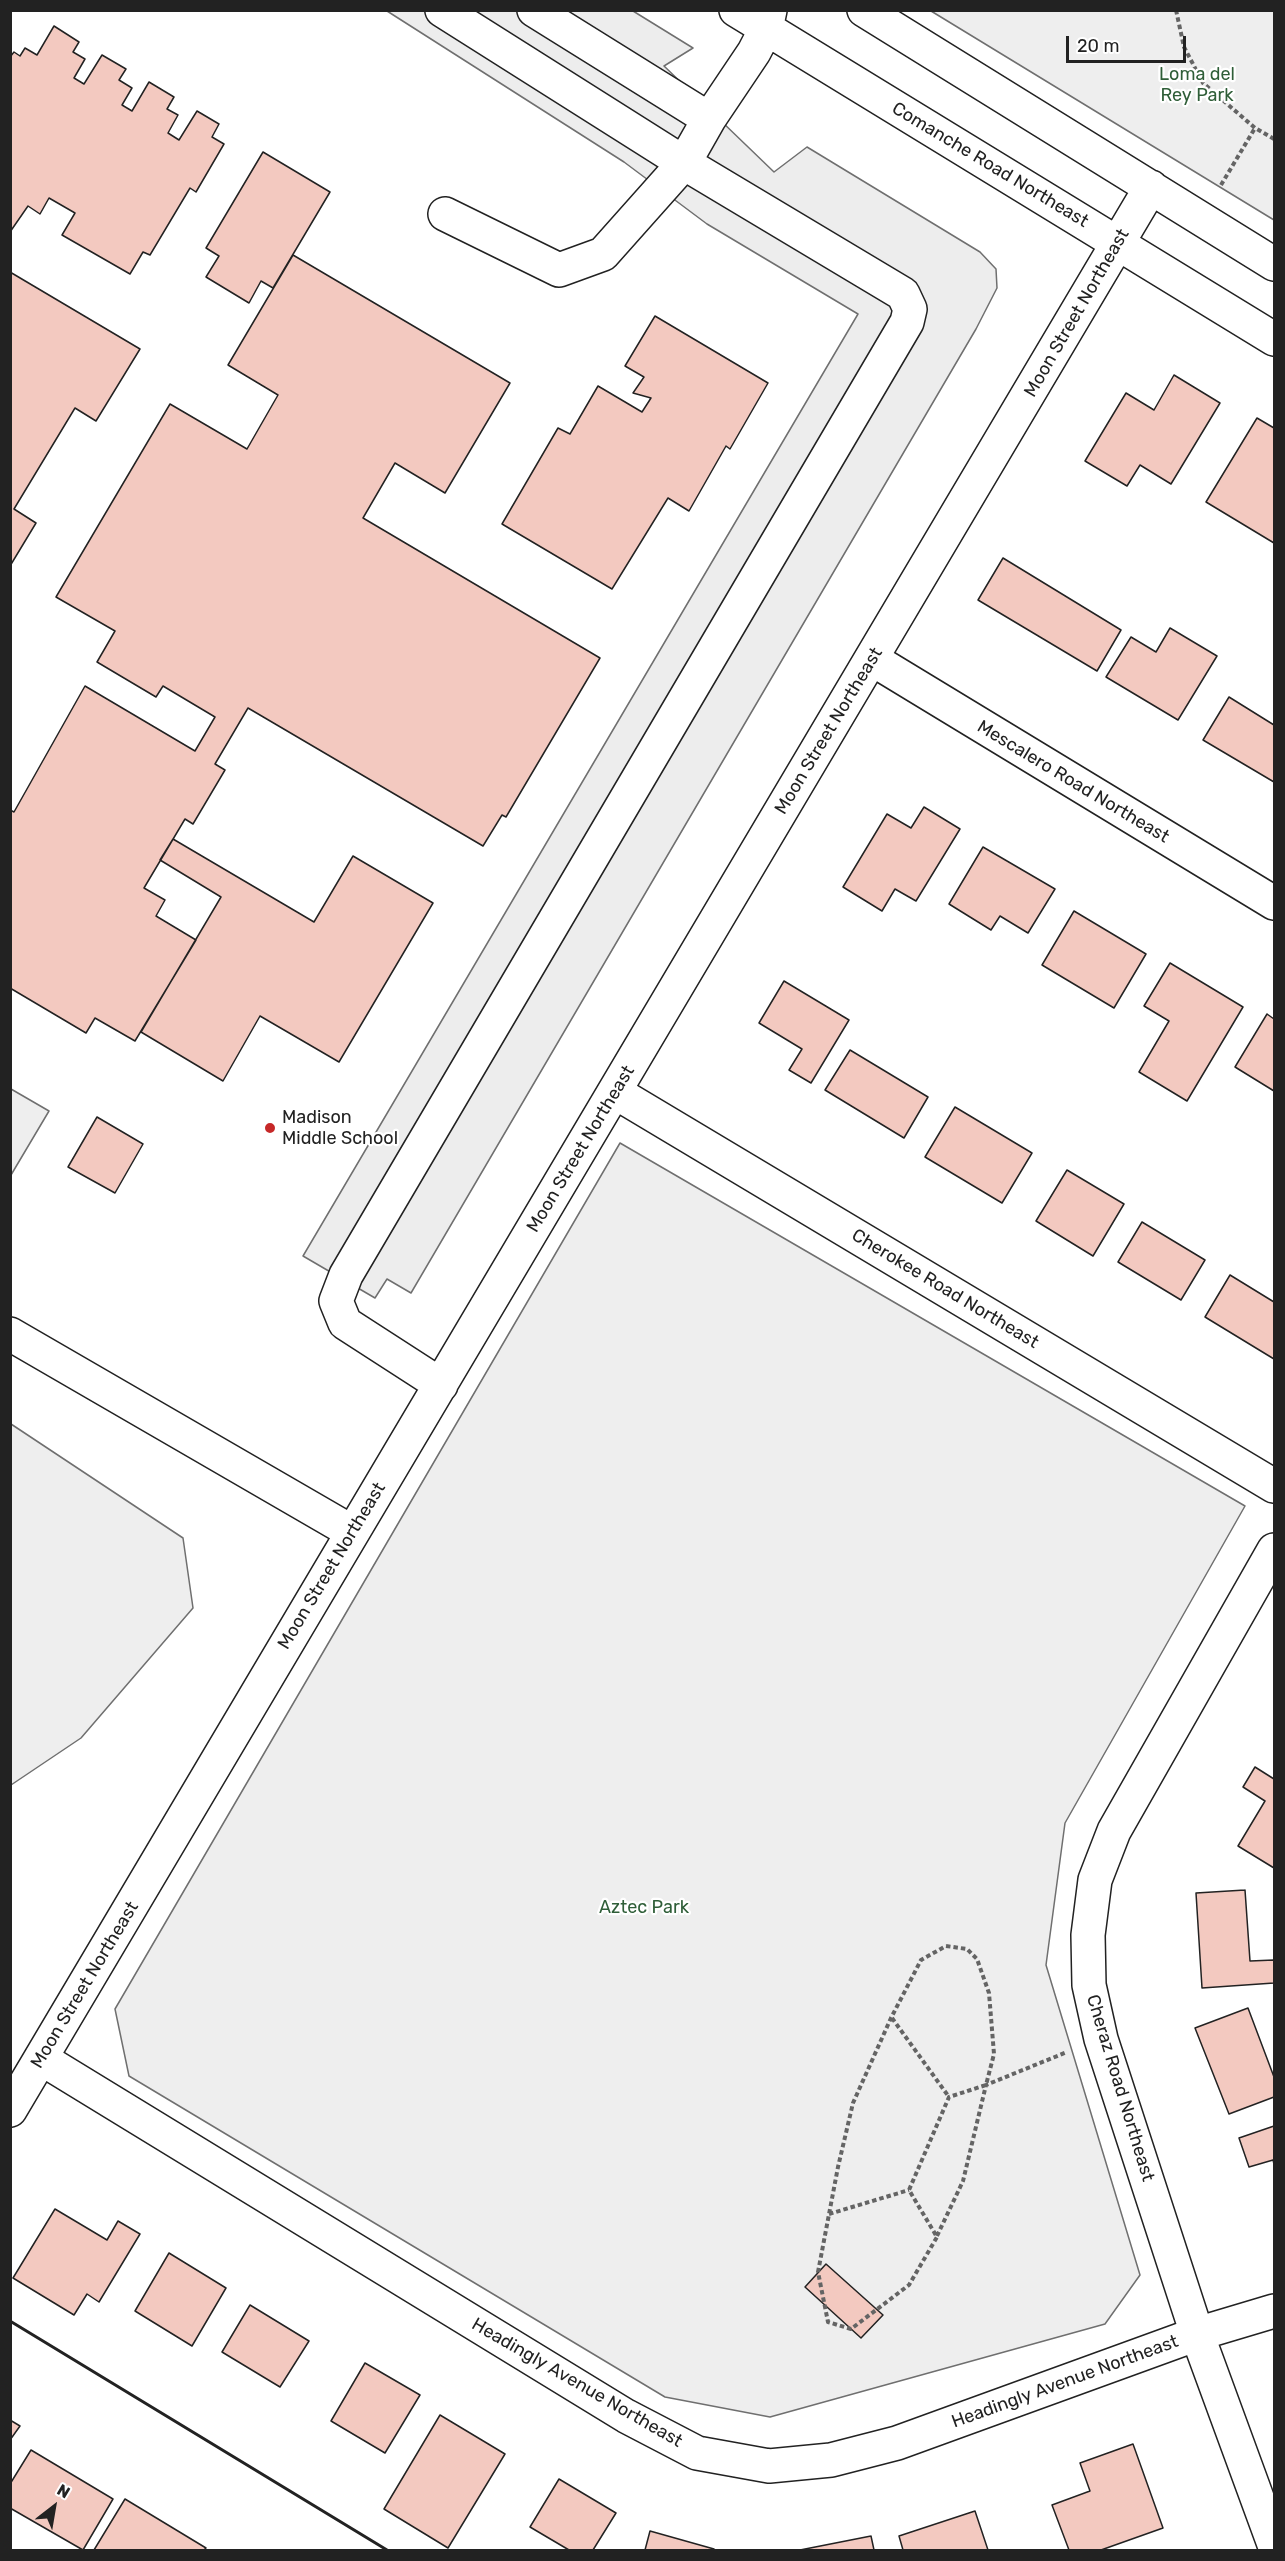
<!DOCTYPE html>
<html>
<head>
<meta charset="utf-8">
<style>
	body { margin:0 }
	#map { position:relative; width:1285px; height:2561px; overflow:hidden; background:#fff; font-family:Rubik,sans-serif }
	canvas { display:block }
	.frame { position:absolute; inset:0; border:12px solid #222; pointer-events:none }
	.north { position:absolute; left:24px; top:2477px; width:60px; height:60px; -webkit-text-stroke:4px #fff; paint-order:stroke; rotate:31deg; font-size:16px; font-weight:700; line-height:24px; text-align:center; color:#222 }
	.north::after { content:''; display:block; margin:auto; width:21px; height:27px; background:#222; clip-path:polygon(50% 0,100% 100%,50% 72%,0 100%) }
	.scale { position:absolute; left:1066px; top:36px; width:120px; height:27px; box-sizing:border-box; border:3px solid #222; border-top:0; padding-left:8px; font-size:18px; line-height:21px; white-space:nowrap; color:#222; -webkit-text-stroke:4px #fff; paint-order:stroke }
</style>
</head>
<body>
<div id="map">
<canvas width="1285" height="2561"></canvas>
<div class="frame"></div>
<div class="north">N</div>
<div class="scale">20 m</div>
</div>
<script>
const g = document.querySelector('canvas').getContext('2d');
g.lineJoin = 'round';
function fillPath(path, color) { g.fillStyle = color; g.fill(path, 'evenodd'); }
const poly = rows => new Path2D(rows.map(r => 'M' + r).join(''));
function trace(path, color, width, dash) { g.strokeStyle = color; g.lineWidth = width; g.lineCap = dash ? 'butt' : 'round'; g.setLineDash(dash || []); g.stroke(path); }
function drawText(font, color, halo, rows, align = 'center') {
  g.font = font + ' Rubik,sans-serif'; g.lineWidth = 4.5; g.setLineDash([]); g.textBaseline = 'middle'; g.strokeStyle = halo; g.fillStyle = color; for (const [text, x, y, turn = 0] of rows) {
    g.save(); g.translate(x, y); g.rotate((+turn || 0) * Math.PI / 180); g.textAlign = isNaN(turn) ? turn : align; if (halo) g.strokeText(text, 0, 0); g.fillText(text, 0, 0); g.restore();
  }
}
const green = poly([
	[931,11,1274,11,1274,220,931,11],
	[11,1089,49,1111,11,1175,11,1089],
	[620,1143,1245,1506,1065,1823,1046,1965,1140,2275,1105,2324,770,2417,665,2397,129,2076,115,2009,620,1143],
	[11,1424,183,1538,193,1608,81,1738,11,1785,11,1424]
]);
fillPath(green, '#eee');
trace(green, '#6f6f6f', 1.5);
const parking = poly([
	[387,11,633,11,693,48,664,66,774,172,807,147,980,252,996,269,997,288,976,329,411,1293,387,1279,375,1298,303,1256,858,314,707,224,624,162,387,11]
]);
fillPath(parking, '#ededed');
trace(parking, '#6f6f6f', 1.5);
const building = poly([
	[54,26,79,42,73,52,85,59,74,78,84,84,102,55,126,69,119,80,132,88,122,105,132,111,149,82,174,97,167,109,178,115,168,133,179,140,197,111,219,124,212,137,224,144,196,192,190,188,150,255,143,252,130,274,62,235,75,213,49,198,40,214,28,206,10,232,10,57,14,52,20,56,25,48,37,55,54,26],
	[263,152,330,192,273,288,261,281,249,303,206,277,219,256,206,248,263,152],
	[293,255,510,383,445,493,395,463,363,518,600,658,506,817,502,815,483,846,248,708,215,764,225,770,193,824,185,819,144,888,165,900,156,916,196,940,135,1041,95,1018,86,1033,10,988,10,810,14,812,85,686,195,751,215,717,163,686,156,697,97,662,115,631,56,597,170,404,247,449,278,395,228,365,293,255],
	[10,272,140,349,96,421,75,408,14,509,36,523,10,566,10,272],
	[655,316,768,383,730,449,726,446,689,511,668,498,612,589,502,524,558,428,570,434,598,386,642,412,651,398,633,393,644,377,625,366,655,316],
	[1174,375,1220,403,1171,484,1140,465,1127,486,1085,461,1126,393,1154,410,1174,375],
	[1257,418,1274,428,1274,543,1206,502,1257,418],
	[1003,558,1121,630,1097,671,978,600,1003,558],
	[1170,628,1217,656,1178,720,1106,677,1131,637,1156,652,1170,628],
	[1229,697,1274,725,1274,782,1203,740,1229,697],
	[924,807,960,829,916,901,895,889,882,911,843,887,887,814,911,828,924,807],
	[173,839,314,922,353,856,433,903,339,1062,260,1016,223,1081,141,1032,221,897,160,860,173,839],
	[983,847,1055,889,1028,933,1000,916,991,930,949,904,983,847],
	[1074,911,1146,954,1114,1008,1042,965,1074,911],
	[1170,963,1243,1007,1187,1101,1139,1072,1169,1021,1144,1006,1170,963],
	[784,981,849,1020,811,1083,789,1070,802,1049,759,1023,784,981],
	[1267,1014,1274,1019,1274,1091,1235,1067,1267,1014],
	[850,1050,928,1097,904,1138,825,1090,850,1050],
	[955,1107,1032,1153,1002,1203,925,1157,955,1107],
	[97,1117,143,1144,115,1193,68,1167,97,1117],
	[1067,1170,1124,1204,1093,1256,1036,1221,1067,1170],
	[1142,1222,1205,1260,1181,1300,1118,1262,1142,1222],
	[1230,1275,1274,1302,1274,1359,1205,1317,1230,1275],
	[1255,1767,1274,1779,1274,1868,1238,1846,1265,1801,1243,1787,1255,1767],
	[1245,1890,1250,1961,1274,1960,1274,1983,1202,1988,1196,1893,1245,1890],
	[1248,2008,1274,2077,1274,2097,1229,2114,1195,2028,1248,2008],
	[1274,2126,1274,2164,1273,2160,1249,2167,1239,2138,1274,2126],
	[55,2209,107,2240,118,2221,140,2234,99,2302,87,2294,74,2315,13,2278,55,2209],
	[169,2253,226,2288,192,2346,135,2311,169,2253],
	[826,2264,883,2315,861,2338,805,2287,826,2264],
	[250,2305,309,2341,280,2387,222,2352,250,2305],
	[365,2363,420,2395,385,2453,331,2421,365,2363],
	[440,2415,505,2454,448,2548,384,2509,440,2415],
	[10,2420,20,2426,10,2440,10,2420],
	[1133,2444,1163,2528,1101,2550,1069,2550,1052,2505,1090,2491,1080,2463,1133,2444],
	[31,2450,113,2499,83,2550,10,2508,10,2484,31,2450],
	[559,2479,616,2513,593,2550,569,2550,530,2527,559,2479],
	[125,2499,206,2548,204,2550,94,2550,125,2499],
	[975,2511,988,2550,903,2550,899,2536,975,2511],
	[650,2531,714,2549,713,2550,645,2550,650,2531],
	[871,2536,874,2550,800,2550,871,2536]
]);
fillPath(building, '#f3c9c0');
trace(building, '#222', 1.5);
const minor = poly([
	[534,10,709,119],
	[736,10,1274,339],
	[864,10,1274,264],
	[445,214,559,270,603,254,684,163,709,119,754,52,766,29,770,10],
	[872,659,1274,903],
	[615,1092,1274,1486],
	[10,1334,352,1532],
	[441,1385,345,1323,336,1301,346,1275,907,322,910,309,903,294,684,163,442,10],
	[1274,1550,1114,1831,1095,1880,1088,1935,1089,1985,1101,2039,1197,2334,1274,2544],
	[42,2059,626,2416,697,2453,769,2466,831,2460,897,2443,1197,2334,1274,2311],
	[10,2110,1151,187]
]);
trace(minor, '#222', 36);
trace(poly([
	[1176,10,1184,47,1203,83,1255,128,1274,139],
	[1221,185,1255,128],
	[946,1946,967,1949,977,1959,989,1993,994,2054,986,2085,949,2097,909,2190,937,2237,909,2285,851,2329,828,2322,818,2272,838,2167,853,2103,891,2018,921,1960,946,1946],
	[892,2018,949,2097],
	[829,2214,909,2190],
	[937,2236,963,2181,986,2085,1067,2052]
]), '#646464', 4, [4.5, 3]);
trace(minor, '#fff', 33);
trace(poly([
	[10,2321,387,2550]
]), '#222', 3);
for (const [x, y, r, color] of [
	[270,1128,6,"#c62828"]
]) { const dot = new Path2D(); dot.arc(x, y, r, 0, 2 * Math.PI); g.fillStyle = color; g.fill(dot); trace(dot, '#fff', 2); }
drawText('18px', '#2f5e38', '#fff', [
	["Loma del",1197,75],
	["Rey Park",1197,96],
	["Aztec Park",644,1908]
]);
drawText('18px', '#222', '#fff', [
	["Comanche Road Northeast",990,165,31],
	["Moon Street Northeast",1077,313,-60],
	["Moon Street Northeast",829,731,-59],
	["Mescalero Road Northeast",1073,782,31],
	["Moon Street Northeast",581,1149,-59],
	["Cherokee Road Northeast",945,1289,31],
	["Moon Street Northeast",332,1566,-59],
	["Moon Street Northeast",85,1985,-59],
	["Cheraz Road Northeast",1120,2088,73],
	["Headingly Avenue Northeast",1065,2382,-20],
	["Headingly Avenue Northeast",577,2383,30]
]);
drawText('18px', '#222', '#fff', [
	["Madison",282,1118],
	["Middle School",282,1139]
], 'left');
</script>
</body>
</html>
